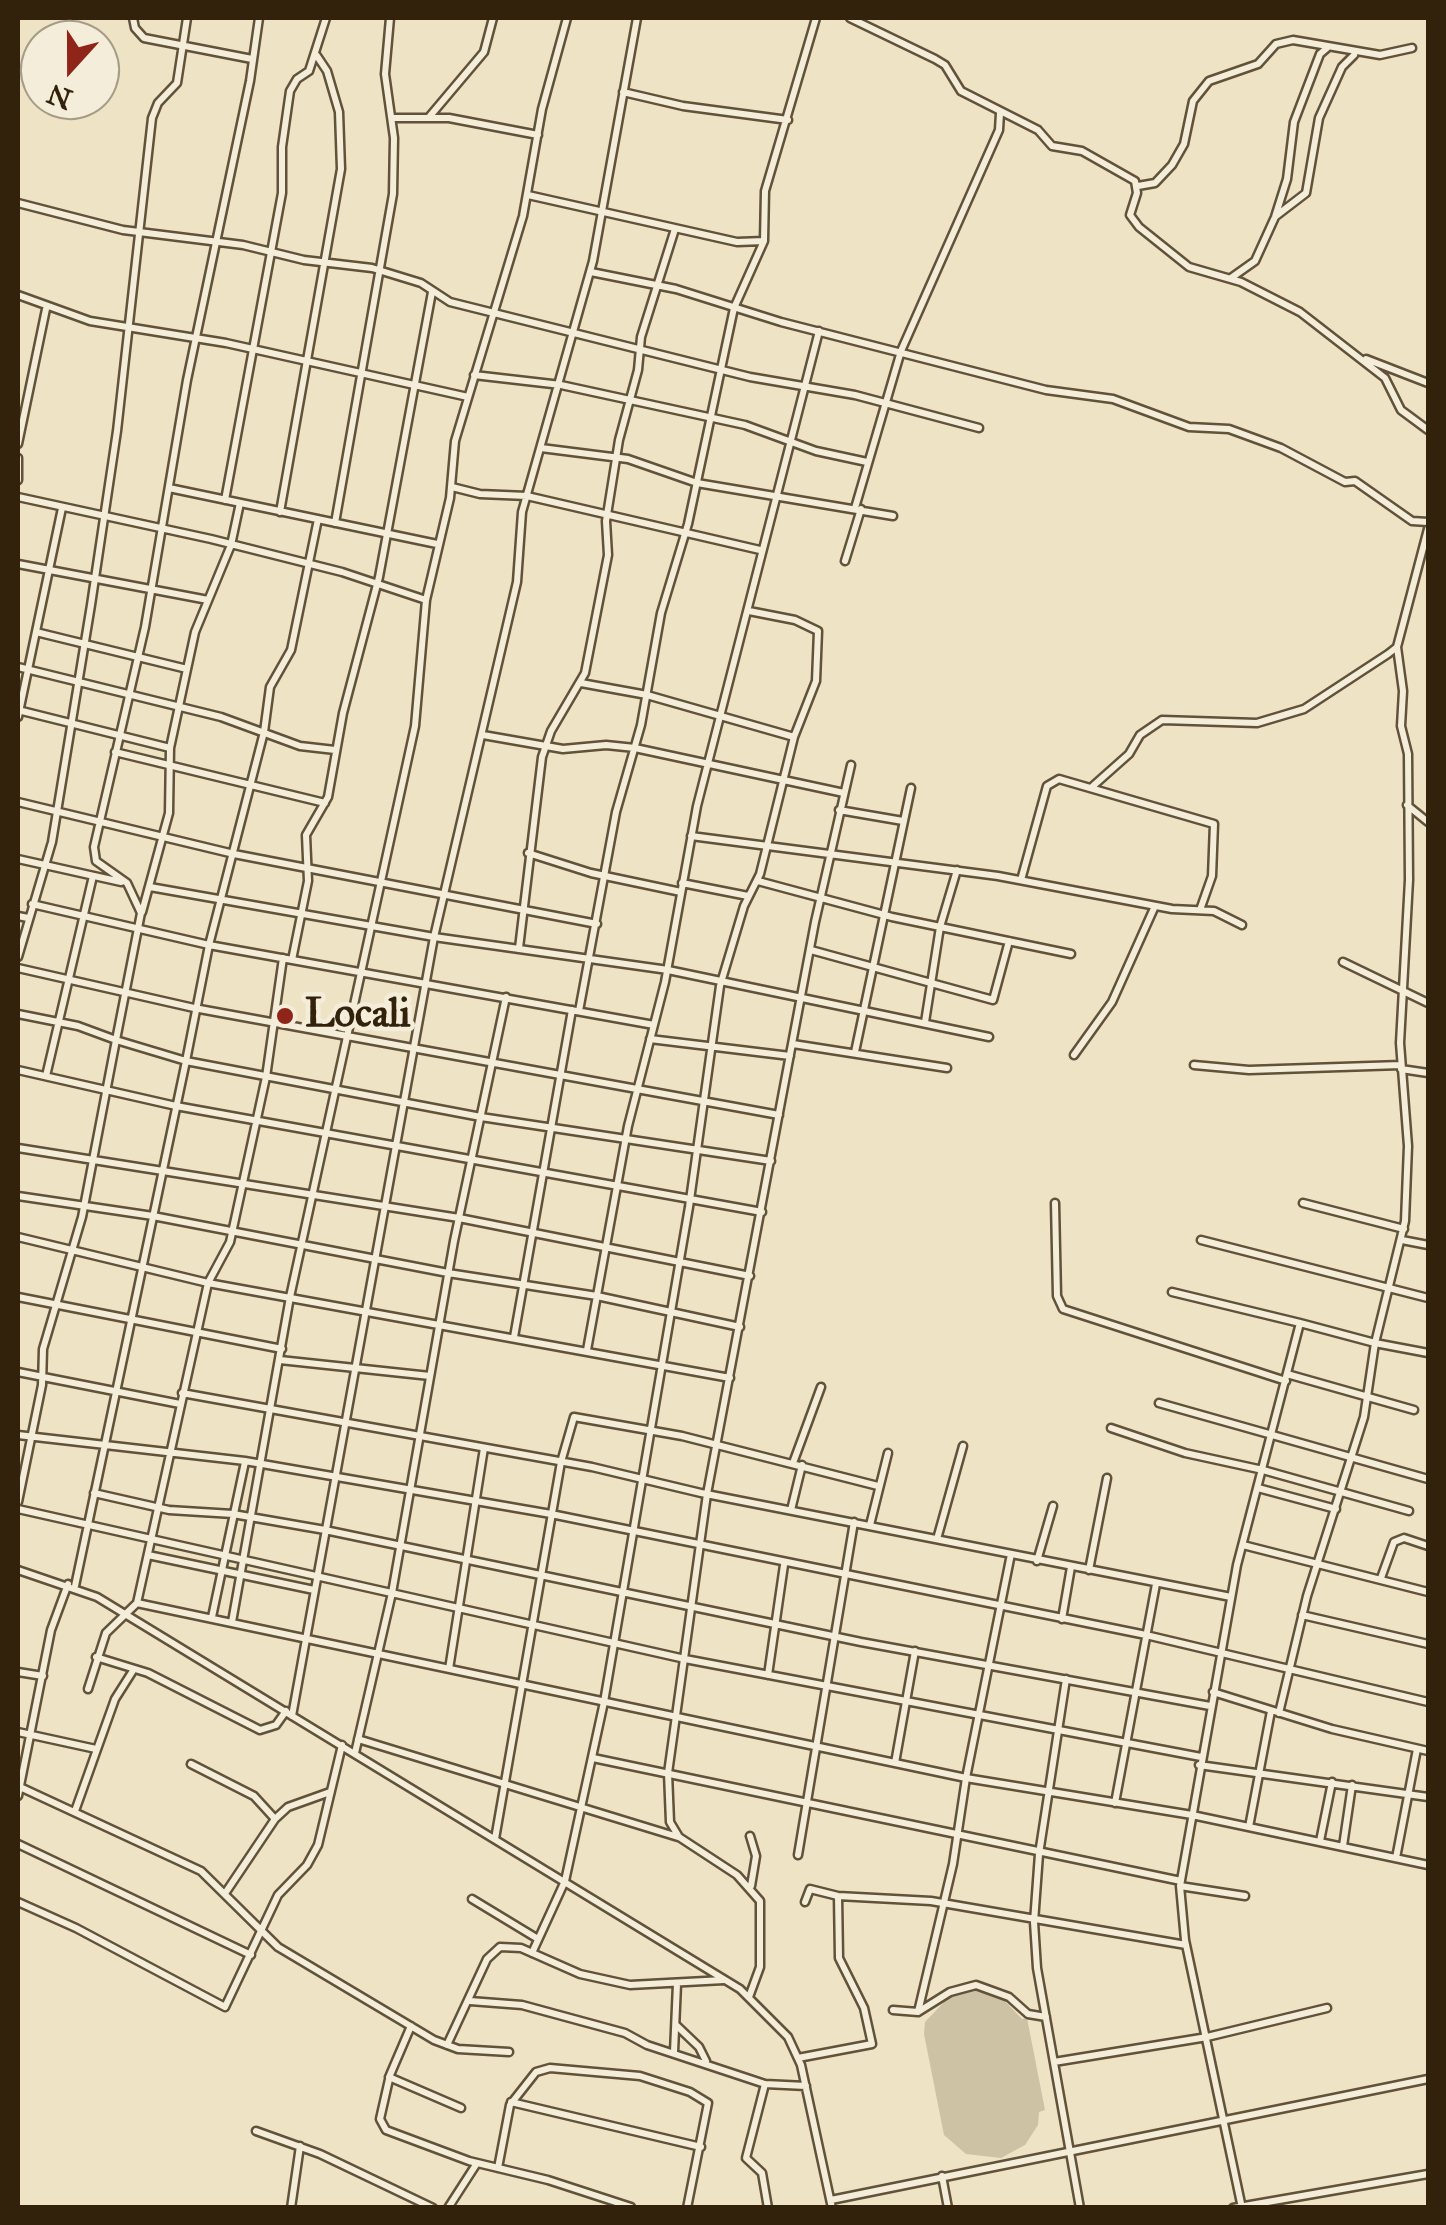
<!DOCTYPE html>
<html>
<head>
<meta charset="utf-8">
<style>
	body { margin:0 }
	#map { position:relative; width:1446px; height:2225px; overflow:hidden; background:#eee3c4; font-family:"IM FELL Great Primer",serif }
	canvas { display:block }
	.frame { position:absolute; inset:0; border:20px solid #32220b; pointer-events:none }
	.north { position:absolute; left:20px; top:20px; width:100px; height:100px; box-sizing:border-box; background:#f4edd9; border:2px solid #a69c87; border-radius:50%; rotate:201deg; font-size:28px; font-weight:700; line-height:40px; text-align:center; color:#32220b }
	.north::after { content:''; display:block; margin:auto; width:35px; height:45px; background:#8f2418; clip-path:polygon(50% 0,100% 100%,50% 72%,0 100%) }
</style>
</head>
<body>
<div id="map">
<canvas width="1446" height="2225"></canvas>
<div class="frame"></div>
<div class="north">N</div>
</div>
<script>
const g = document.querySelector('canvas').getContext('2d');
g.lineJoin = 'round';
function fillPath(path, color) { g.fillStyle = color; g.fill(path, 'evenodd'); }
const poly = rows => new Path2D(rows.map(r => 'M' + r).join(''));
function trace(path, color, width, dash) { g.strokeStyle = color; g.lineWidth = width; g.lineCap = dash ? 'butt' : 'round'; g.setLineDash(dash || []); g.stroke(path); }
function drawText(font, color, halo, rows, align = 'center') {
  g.font = font + ' "IM FELL Great Primer",serif'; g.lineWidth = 9; g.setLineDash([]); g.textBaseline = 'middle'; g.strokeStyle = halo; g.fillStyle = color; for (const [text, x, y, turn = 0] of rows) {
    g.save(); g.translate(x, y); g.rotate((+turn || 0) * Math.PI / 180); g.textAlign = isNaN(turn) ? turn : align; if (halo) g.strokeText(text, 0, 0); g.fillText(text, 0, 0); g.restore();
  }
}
fillPath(poly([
	[974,1990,1003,1999,1022,2019,1027,2018,1045,2110,1039,2112,1038,2125,1025,2145,1001,2158,966,2154,944,2135,924,2034,925,2022,945,2001,958,1992]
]), '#cec2a5');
const minor = poly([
	[133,18,135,28,144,38,252,59],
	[850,18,935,59,945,65,961,91,1038,130,1052,146,1082,151,1135,181,1137,193,1130,215,1139,227,1189,267,1241,282,1300,312,1385,378,1401,410,1428,430],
	[623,92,683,106,788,120],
	[430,116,484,52,493,18],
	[392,118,449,118,538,135],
	[1138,186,1155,183,1172,165,1184,144,1193,101,1209,81,1258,64,1276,44,1293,40,1380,55,1412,48],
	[528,195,737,242,764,241],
	[18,203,123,230,243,245,304,260,372,268,421,283,450,302,750,377,855,395,979,428],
	[1276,216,1306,193,1319,118,1342,67,1354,55],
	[591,272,676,289,781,322,1046,390,1113,399,1189,427,1229,429,1281,448,1345,482,1355,481,1412,521,1428,522],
	[1231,278,1255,261,1275,217,1287,179,1294,122,1320,54,1327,48],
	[18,295,90,321,226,343,468,397],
	[1366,359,1428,383],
	[474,375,561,385,745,425,816,451,867,462],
	[18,444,46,309],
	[541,448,628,459,697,483,893,516],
	[18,458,18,480],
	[452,487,480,494,527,496,760,550],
	[169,488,437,544],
	[18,497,211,539,342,572,426,600],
	[225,500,282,193,282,147,290,91,297,79,309,71,326,18],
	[855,508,901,351,999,130,1000,113],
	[280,512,341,169,339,112,327,71,317,56],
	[318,519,291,650,270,687,264,732,209,945,186,1061,481,1117,771,1161],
	[335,523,393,194,394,138,385,74,390,18],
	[845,561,861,509],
	[18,564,208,600],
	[36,632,187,669],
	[18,667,221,717,300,746,335,750],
	[581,683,647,695,794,737],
	[18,710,170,748],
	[18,717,62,508],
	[483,735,563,749,606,745,635,748,844,793],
	[115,752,325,803],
	[1093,786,1129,754,1140,735,1162,720,1257,723,1304,709,1388,654,1397,647,1428,529],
	[18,802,234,854,597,924],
	[1407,805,1428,822],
	[839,810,903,821],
	[691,836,998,876,1172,909,1214,911,1242,925],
	[528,853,591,873,681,892],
	[18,859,121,882],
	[1021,880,1047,786,1059,779,1214,824,1212,876,1200,910],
	[758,881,892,917,1071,954],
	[682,883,748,896],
	[150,887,434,937,668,970,989,1037],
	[32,904,209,945,654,1025],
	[142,912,169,813,170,748,195,632,231,545,240,503],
	[18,916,28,918],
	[519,948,542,757,551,731,585,673,608,555,606,521,619,440,638,370,641,337,675,229],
	[811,950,993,1000,1009,941],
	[18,957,52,842,91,605,117,431,152,118,158,103,177,83,187,18],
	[292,960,308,881,306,835,328,797,343,713,379,577,432,292],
	[1343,962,1428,1003],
	[18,968,194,1008,779,1115],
	[579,1011,616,812,641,725,661,613,688,524,734,308,764,241,765,191,816,18],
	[18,1014,78,1026,116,1040,82,1217,43,1349,42,1385,18,1502],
	[925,1022,940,927,957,870],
	[650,1039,790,1056],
	[793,1044,947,1068],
	[855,1052,911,788],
	[1074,1055,1112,1002,1155,906],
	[1194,1065,1249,1070,1401,1065],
	[1401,1069,1428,1073],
	[18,1070,176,1106,762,1212],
	[46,1076,93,876],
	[18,1148,459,1218,750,1276],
	[18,1196,153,1216,448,1273,597,1296,740,1327],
	[1055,1203,1057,1296,1063,1309,1286,1381],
	[1303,1203,1404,1229],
	[18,1237,208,1283,730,1378],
	[1201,1240,1428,1298],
	[1402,1240,1428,1245],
	[1172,1292,1300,1323],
	[18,1297,282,1349],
	[514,1337,572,1010],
	[587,1350,628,1126,665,982,697,806,819,331],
	[280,1360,430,1376],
	[18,1372,180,1404],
	[1287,1374,1414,1410],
	[182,1393,592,1467,701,1493,1231,1597],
	[1159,1403,1428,1479],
	[1111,1428,1185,1453,1263,1470,1409,1511],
	[18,1435,245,1461,551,1514,1146,1635,1428,1702],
	[793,1463,821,1387],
	[1258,1488,1336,1509],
	[94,1493,169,1510,233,1514,325,1530,861,1642,1210,1706],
	[18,1509,685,1659,1201,1757],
	[791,1510,802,1465],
	[870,1525,888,1453],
	[937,1539,963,1446],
	[1243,1545,1428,1592],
	[148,1555,314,1590],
	[1037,1561,1053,1506],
	[18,1570,97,1597,740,1989,788,2037,801,2065,832,2208],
	[1089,1570,1107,1478],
	[1381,1578,1394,1542,1404,1538,1428,1546],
	[75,1586,186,1061,116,1040,141,913,127,883,96,861,94,847,145,627,187,380,250,81,259,18],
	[137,1603,966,1778,1192,1815,1428,1865],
	[1302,1615,1428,1644],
	[212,1617,245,1462],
	[1062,1619,1071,1567],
	[232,1622,290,1297,415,726,426,600,450,498,455,441,523,216,542,109,567,18],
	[96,1657,148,1673,260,1730,276,1725,286,1711],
	[449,1669,484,1448],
	[18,1672,43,1676],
	[768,1675,784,1565],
	[1066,1679,1039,1854,1034,1922,1037,1968,1080,2208],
	[88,1689,106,1633,137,1603,208,1283,230,1242,266,1077,283,958],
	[1213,1692,1332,1729,1428,1751],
	[1279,1713,1307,1596,1364,1417,1375,1343,1428,1353],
	[292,1716,434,937,517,582,522,512,593,261,637,18],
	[18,1732,96,1749],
	[358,1739,678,1837],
	[355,1753,392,1593,454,1241,506,997],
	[593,1758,1181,1881],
	[895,1763,915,1651],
	[191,1764,254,1796,275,1819],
	[1199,1765,1428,1797],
	[20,1787,201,1871,278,1947,434,2040,458,2049,509,2052],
	[18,1796,51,1630,68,1584],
	[1115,1803,1156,1584],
	[75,1811,115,1699,134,1669],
	[1249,1827,1271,1711],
	[750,1836,756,1856,751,1886],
	[495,1839,561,1462,574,1417,682,1436,878,1486],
	[1320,1841,1332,1782],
	[18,1844,251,1955],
	[1343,1846,1352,1785],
	[798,1855,854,1522],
	[1396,1858,1417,1749],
	[1180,1886,1245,1896],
	[226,1892,275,1819,288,1807,330,1792],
	[472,1899,538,1939],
	[18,1902,76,1928,225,2007,278,1895,307,1865,318,1845,342,1745],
	[805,1902,810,1889,838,1896,931,1901,1186,1945],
	[532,1953,565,1881,604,1702,689,1207,720,986,744,906,760,874,794,737,816,681,818,631,795,620,749,611],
	[749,1997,760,1967,760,1901,737,1875,679,1837,670,1822,668,1773,707,1494,815,922,851,765],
	[470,2001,522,2005,625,2033,647,2045,765,2084,806,2086],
	[893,2010,918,2012,950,1992,976,1985,1009,1997,1028,2014,1046,2017],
	[918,2012,953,1864,966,1778,1011,1554],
	[676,2025,699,2047,706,2061],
	[411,2026,390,2075,380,2119,386,2130,469,2161,548,2180,631,2207],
	[447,2045,487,1959,500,1947,521,1948,580,1974,630,1985,724,1980],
	[674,2052,677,1984],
	[798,2058,872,2044,864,2008,839,1958,838,1896],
	[1054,2062,1207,2037,1327,2008],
	[389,2077,461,2108],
	[765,2084,746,2158,762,2173,768,2208],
	[511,2102,701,2147],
	[256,2131,320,2154,433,2208],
	[498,2168,510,2105,536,2072,550,2068,640,2076,690,2092,708,2103,687,2208],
	[942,2176,948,2208],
	[831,2200,1428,2079],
	[291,2208,300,2146],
	[448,2208,477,2163],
	[1233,2208,1428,2174],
	[1242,2208,1185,1940,1180,1886,1237,1565,1300,1323,1375,1343,1405,1221,1408,1146,1400,1043,1409,880,1408,754,1401,726,1403,691,1397,647]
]);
trace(minor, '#615239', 11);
trace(minor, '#f4edd9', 6);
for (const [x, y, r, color] of [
	[285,1016,10,"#8f2418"]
]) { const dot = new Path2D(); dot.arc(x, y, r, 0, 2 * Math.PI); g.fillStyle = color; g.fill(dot); trace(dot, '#f4edd9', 4); }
drawText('bold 40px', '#32220b', '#f4edd9', [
	["Locali",305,1016]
], 'left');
</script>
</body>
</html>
